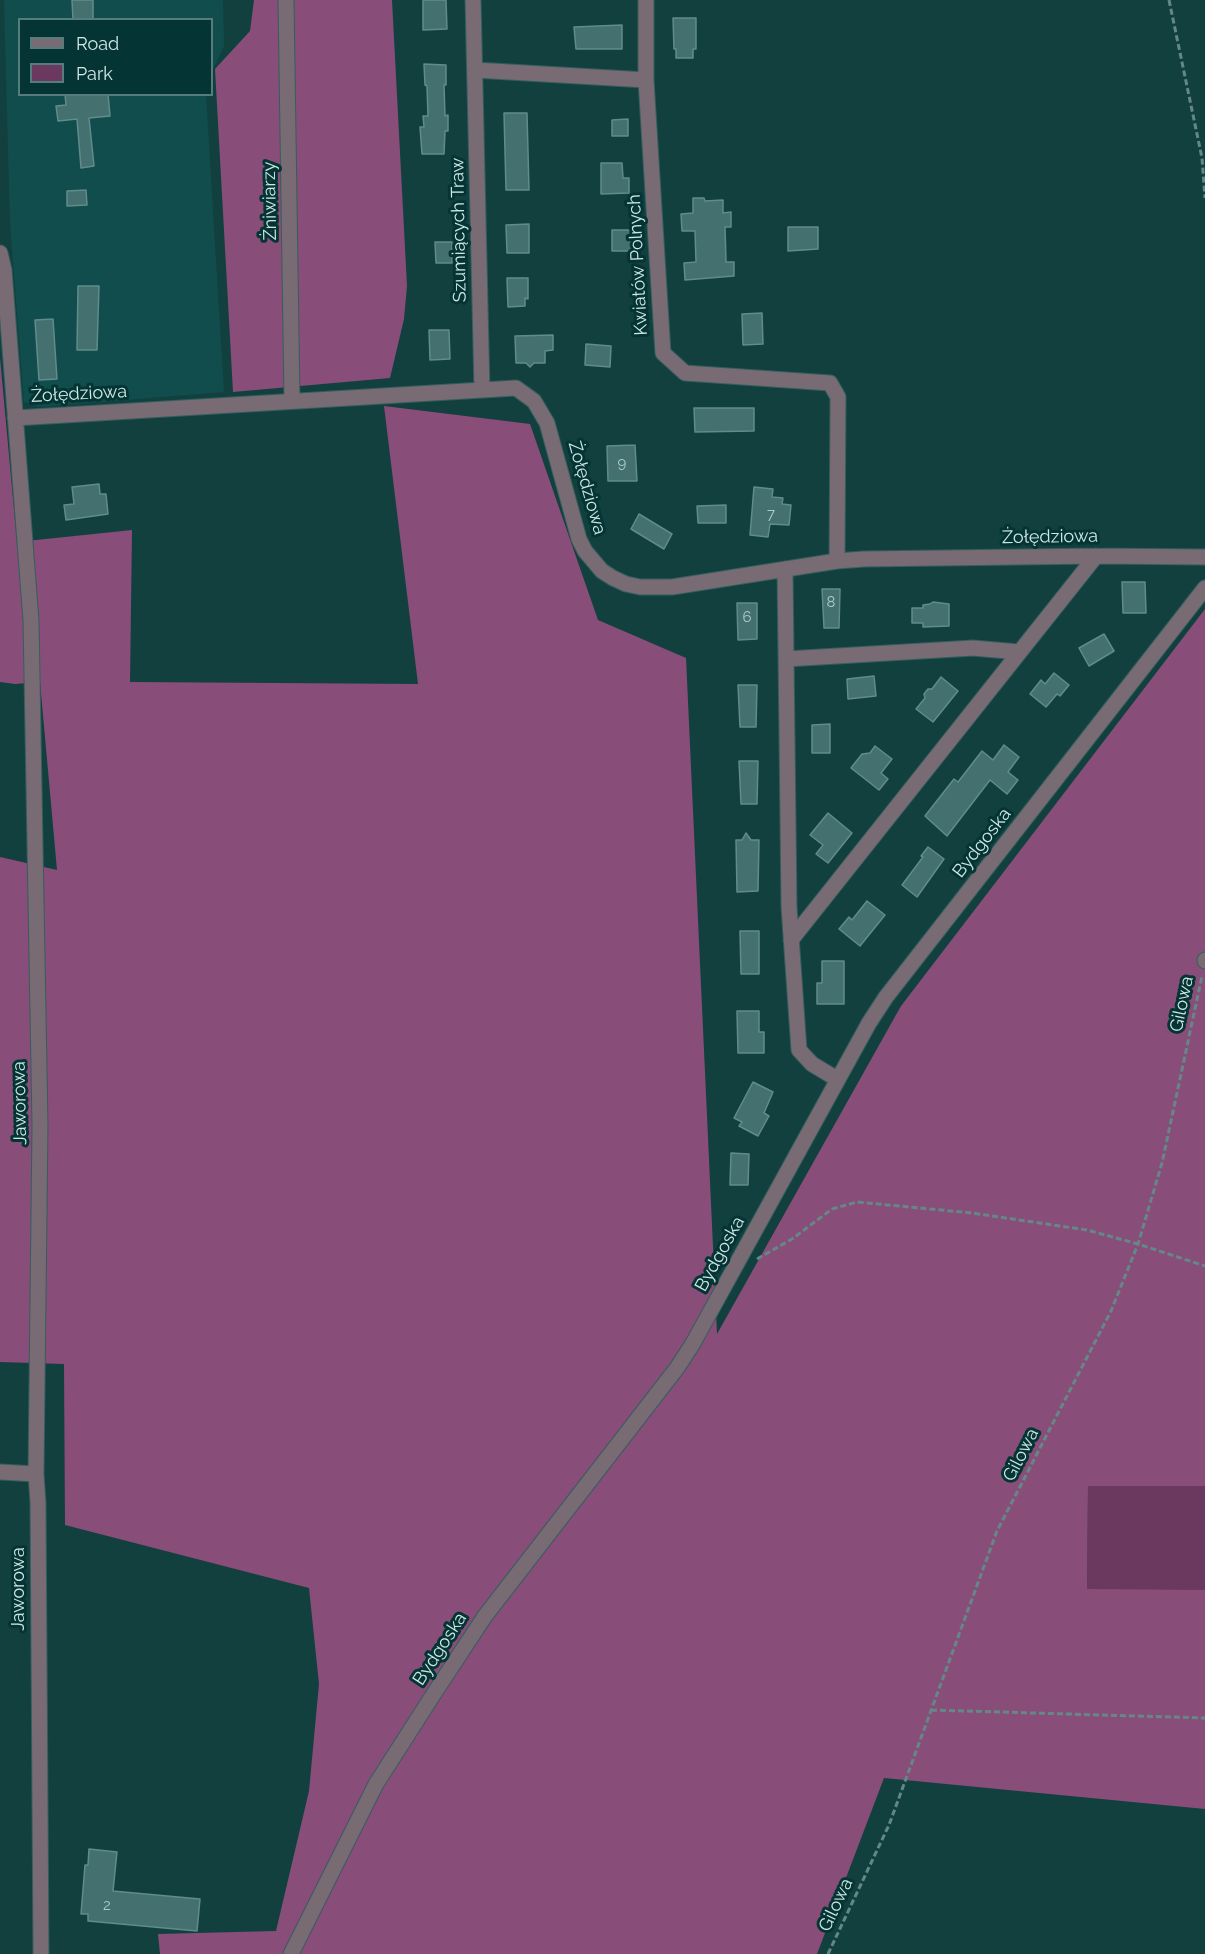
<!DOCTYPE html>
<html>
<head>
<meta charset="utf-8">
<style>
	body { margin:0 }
	#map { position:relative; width:1205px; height:1954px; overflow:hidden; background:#12403f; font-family:Raleway,sans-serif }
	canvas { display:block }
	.legend { position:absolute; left:18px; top:18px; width:195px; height:78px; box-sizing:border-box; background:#043534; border:2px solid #567c7b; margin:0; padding:8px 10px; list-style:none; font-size:18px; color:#d0e7e5 }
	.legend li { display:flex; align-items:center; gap:12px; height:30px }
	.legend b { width:30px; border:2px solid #567c7b }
</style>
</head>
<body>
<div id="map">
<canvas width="1205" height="1954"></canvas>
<ul class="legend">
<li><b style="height:8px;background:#786b74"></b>Road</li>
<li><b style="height:16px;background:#6b395f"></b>Park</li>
</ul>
</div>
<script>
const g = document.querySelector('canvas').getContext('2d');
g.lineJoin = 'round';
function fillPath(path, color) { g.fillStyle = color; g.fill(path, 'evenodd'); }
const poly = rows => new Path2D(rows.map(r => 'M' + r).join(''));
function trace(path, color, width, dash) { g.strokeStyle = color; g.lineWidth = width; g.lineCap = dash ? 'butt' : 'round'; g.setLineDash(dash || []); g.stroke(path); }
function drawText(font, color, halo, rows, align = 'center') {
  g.font = font + ' Raleway,sans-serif'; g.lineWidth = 6; g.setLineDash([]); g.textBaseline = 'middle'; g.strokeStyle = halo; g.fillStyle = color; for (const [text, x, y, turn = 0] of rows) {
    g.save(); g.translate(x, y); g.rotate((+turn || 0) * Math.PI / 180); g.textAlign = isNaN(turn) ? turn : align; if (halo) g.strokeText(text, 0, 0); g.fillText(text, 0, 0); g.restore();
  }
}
fillPath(poly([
	[4,0,223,0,224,46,212,71,212,20,20,20,20,94,206,95,224,392,39,407,24,402,10,224]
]), '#114d4c');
fillPath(poly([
	[1088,1486,1205,1486,1205,1590,1087,1590]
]), '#6b395f');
fillPath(poly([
	[254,0,392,0,407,286,404,319,390,378,233,392,215,69,250,31],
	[0,358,17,542,132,530,130,682,418,684,384,406,530,424,598,620,686,658,717,1334,901,1006,1205,609,1205,1486,1088,1486,1087,1589,1205,1590,1205,1809,884,1778,817,1954,160,1954,158,1934,276,1931,309,1791,319,1684,309,1588,65,1525,64,1364,0,1362,0,857,57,870,40,682,15,684,0,682]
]), '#884e79');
const building = poly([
	[72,0,93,0,93,20,73,20,72,0],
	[423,0,446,0,447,29,423,30,423,0],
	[673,18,696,18,696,49,693,49,693,58,676,58,676,49,674,49,673,18],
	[622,25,622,49,576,49,574,27,622,25],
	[424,64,446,65,446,85,444,85,445,116,448,115,448,131,445,131,444,154,422,154,420,127,424,127,423,116,428,116,427,86,425,85,424,64],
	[65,94,108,94,110,116,89,118,94,166,81,168,77,119,58,121,56,106,66,105,65,94],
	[504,113,527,113,529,190,506,190,504,113],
	[628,119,628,136,612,136,612,120,628,119],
	[601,163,622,163,623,178,629,178,629,193,601,194,601,163],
	[86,190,87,205,67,206,67,191,86,190],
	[693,198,704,198,705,201,723,200,723,213,731,212,731,227,725,227,726,262,734,262,734,276,685,280,684,263,696,262,695,231,682,231,681,214,693,213,693,198],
	[529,224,529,253,507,253,506,225,529,224],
	[788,227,818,227,818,249,788,251,788,227],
	[612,230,630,230,631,251,612,251,612,230],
	[435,242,452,242,452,263,436,263,435,242],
	[507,278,528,278,528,299,525,298,525,306,508,307,507,278],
	[78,286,99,286,97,350,77,350,78,286],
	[762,313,763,344,743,345,742,314,762,313],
	[53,319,57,379,39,380,35,320,53,319],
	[429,330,449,330,450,359,430,360,429,330],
	[553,335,553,350,545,351,545,363,534,363,530,367,526,363,516,363,515,336,553,335],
	[586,344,611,346,610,367,585,365,586,344],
	[694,408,754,408,754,431,695,432,694,408],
	[635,445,637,481,608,481,607,446,635,445],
	[99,484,100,494,106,494,108,514,66,520,64,505,74,504,72,487,99,484],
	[754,487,773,489,772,497,783,498,782,504,791,505,789,525,770,524,768,537,750,535,754,487],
	[726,505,726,523,698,523,697,506,726,505],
	[639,514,672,534,664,549,631,529,639,514],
	[1122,582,1145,582,1146,613,1123,613,1122,582],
	[822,589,840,589,839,628,824,628,822,589],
	[933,602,949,604,949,626,923,627,923,623,912,623,912,608,923,608,923,605,930,604,933,602],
	[737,603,757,603,757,639,738,640,737,603],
	[1104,634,1114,651,1089,666,1079,648,1104,634],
	[1054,673,1069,685,1060,696,1057,694,1046,707,1030,694,1041,680,1045,684,1054,673],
	[874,676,876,696,848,699,847,679,874,676],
	[941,677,958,691,933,722,916,709,925,698,924,694,928,689,932,689,941,677],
	[738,685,757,685,756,727,740,727,738,685],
	[830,724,830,753,812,753,812,725,830,724],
	[1004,745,1019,757,1008,772,1018,780,1007,794,990,780,947,836,925,816,954,779,958,782,982,751,993,760,1004,745],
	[875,746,892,759,881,773,888,779,879,790,851,768,862,754,870,753,875,746],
	[739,761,758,761,757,804,741,804,739,761],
	[828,813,852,833,828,863,816,854,823,845,810,835,828,813],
	[746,833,751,840,759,840,758,891,737,892,736,840,742,840,746,833],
	[928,847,944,859,917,897,902,885,923,857,921,856,928,847],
	[867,901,885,915,860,946,839,929,849,917,852,920,867,901],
	[740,931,759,931,759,974,741,974,740,931],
	[822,961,844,961,844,1004,817,1004,817,983,822,983,822,961],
	[737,1011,759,1011,759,1032,764,1032,764,1053,738,1053,737,1011],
	[753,1082,773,1092,764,1113,769,1116,758,1136,739,1126,742,1122,734,1118,753,1082],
	[731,1153,749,1154,748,1185,730,1185,731,1153],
	[89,1849,117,1852,113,1891,200,1899,197,1931,88,1921,88,1914,81,1914,85,1865,88,1865,89,1849]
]);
fillPath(building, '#44706f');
trace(building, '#608c8b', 1.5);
const minor = poly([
	[286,0,292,401],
	[473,0,482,390],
	[646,0,646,80,663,353,685,373,830,383,838,397,837,561],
	[475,70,646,80],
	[0,253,4,270,31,620,40,1125,36,1474,38,1503,41,1954],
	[15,418,516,388,534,401,547,423,579,539,585,551,602,571,613,578,626,584,640,587,672,587,837,561,864,559,1096,556,1205,557],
	[785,569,789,907,799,1050,812,1064,837,1079],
	[786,659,973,648,1019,652],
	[791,940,1096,556],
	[1205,960,1205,961],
	[0,1472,36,1474],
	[291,1954,376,1784,435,1692,485,1616,677,1368,692,1345,869,1023,886,997,1205,588]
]);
trace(minor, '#345e5d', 17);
trace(poly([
	[1169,0,1202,158,1205,198],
	[757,1259,792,1239,832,1209,857,1202,972,1213,1087,1230,1138,1244,1205,1266],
	[931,1710,1205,1718],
	[828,1954,889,1825,997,1531,1111,1311,1138,1244,1162,1163,1202,976]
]), '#648887', 3, [6, 3]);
trace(minor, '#786b74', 15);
drawText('15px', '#adc9c8', null, [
	["9",622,463],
	["7",771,514],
	["8",831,602],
	["6",747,617],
	["2",107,1905]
]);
drawText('18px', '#d0e7e5', '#043534', [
	["Żniwiarzy",270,201,-91],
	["Szumiących Traw",459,230,-91],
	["Kwiatów Polnych",638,265,-93],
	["Żołędziowa",79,394,-3],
	["Żołędziowa",587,488,74],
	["Żołędziowa",1050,537,-1],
	["Bydgoska",982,843,-52],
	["Gilowa",1182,1004,-78],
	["Jaworowa",20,1103,-91],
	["Bydgoska",720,1254,-61],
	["Gilowa",1021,1455,-63],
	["Jaworowa",19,1589,-90],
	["Bydgoska",440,1649,-57],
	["Gilowa",836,1905,-65]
]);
</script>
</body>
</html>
